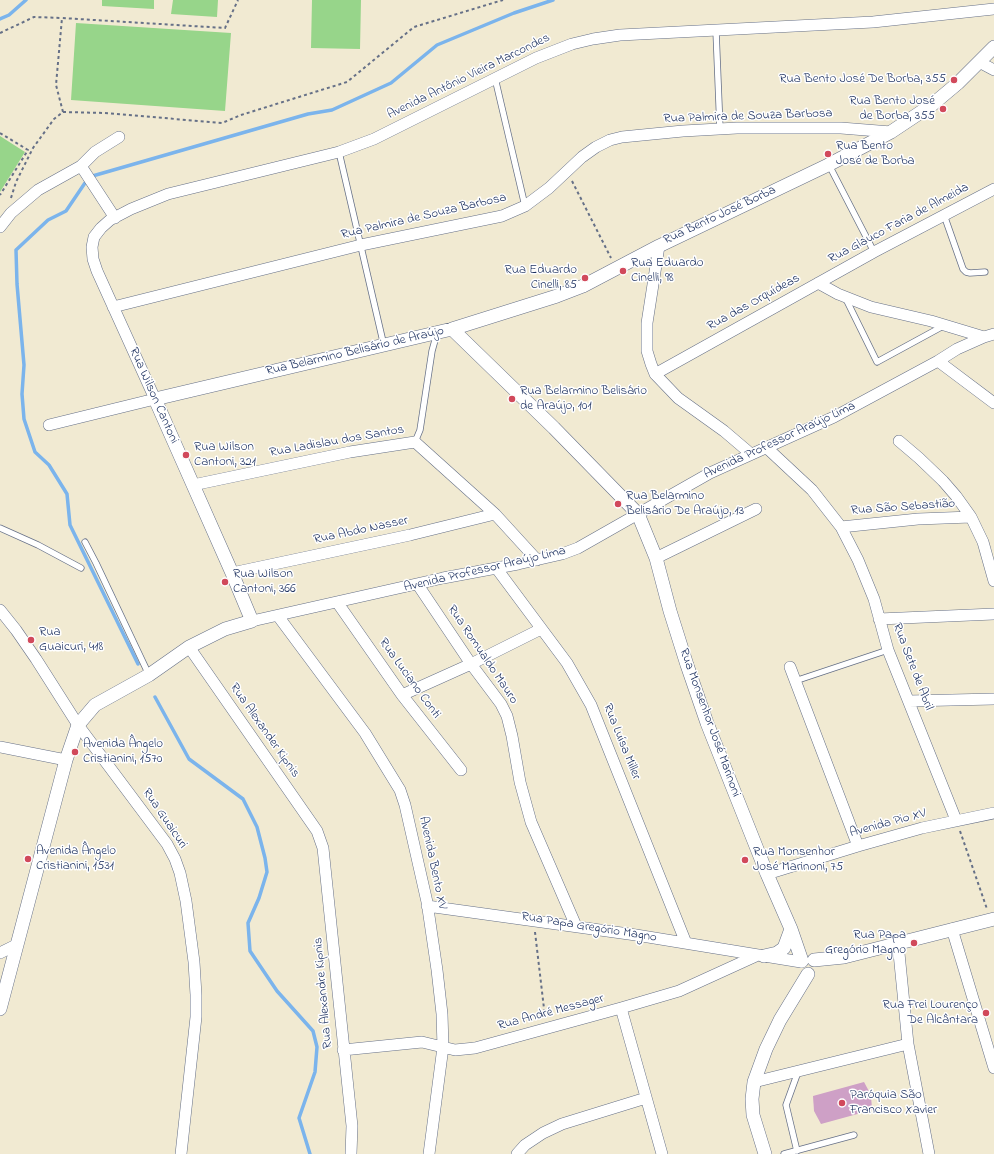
<!DOCTYPE html>
<html>
<head>
<meta charset="utf-8">
<style>
	body { margin:0 }
	canvas { display:block; background:#f1ead2 }
</style>
</head>
<body>
<canvas width="994" height="1154"></canvas>
<script>
const g = document.querySelector('canvas').getContext('2d');
g.lineJoin = 'round';
function fillPath(path, color) { g.fillStyle = color; g.fill(path, 'evenodd'); }
const poly = rows => new Path2D(rows.map(r => 'M' + r).join(''));
function trace(path, color, width, dash) { g.strokeStyle = color; g.lineWidth = width; g.lineCap = dash ? 'butt' : 'round'; g.setLineDash(dash || []); g.stroke(path); }
function drawText(font, color, halo, rows, align = 'center') {
  g.font = font + ' "Indie Flower",sans-serif'; g.lineWidth = 3; g.setLineDash([]); g.textBaseline = 'middle'; g.strokeStyle = halo; g.fillStyle = color; for (const [text, x, y, turn = 0] of rows) {
    g.save(); g.translate(x, y); g.rotate((+turn || 0) * Math.PI / 180); g.textAlign = isNaN(turn) ? turn : align; if (halo) g.strokeText(text, 0, 0); g.fillText(text, 0, 0); g.restore();
  }
}
fillPath(poly([
	[102,0,154,0,154,9,102,6],
	[173,0,218,0,217,17,171,14],
	[312,0,361,0,360,49,311,48],
	[76,23,231,33,225,111,71,100],
	[0,136,25,152,0,192]
]), '#97d58a');
trace(poly([
	[0,19,9,15,26,0],
	[138,664,70,525,67,494,49,465,35,452,24,419,22,394,24,365,17,284,16,250,48,220,66,211,89,177,308,114,332,110,391,83,437,45,514,13,553,0],
	[155,697,189,759,243,799,257,827,265,858,267,872,259,898,248,923,250,951,277,991,313,1031,317,1047,315,1072,299,1118,310,1154]
]), '#7bb4ec', 3.5);
fillPath(poly([
	[864,1082,871,1095,872,1110,821,1124,814,1111,813,1096]
]), '#cea0c6');
const service = poly([
	[716,31,720,129],
	[495,78,525,206],
	[339,152,384,346],
	[829,165,874,252],
	[944,215,963,269,966,272,970,273,985,272],
	[845,297,877,362,945,325],
	[415,442,420,430,432,351,437,333],
	[0,528,38,545,81,568],
	[85,542,96,563,149,675],
	[795,681,888,650],
	[797,1151,786,1105,798,1072],
	[784,1154,854,1135]
]);
const minor = poly([
	[979,62,994,70],
	[81,166,115,218],
	[0,227,11,213,38,190,81,166,95,152,119,137],
	[659,246,647,323,647,351,651,364,655,374,678,398,724,431,751,454],
	[818,283,838,294,871,307,931,321,984,337],
	[113,307,361,245,502,216,525,206,549,188,582,157,596,147,610,140,622,137,683,131,737,128,841,128,891,132],
	[938,361,994,403],
	[655,374,874,252,994,189],
	[49,425,155,399,97,271,93,259,92,247,94,237,101,228,110,220,131,209,168,194,339,152,374,139,536,58,572,44,593,39,620,35,873,22,994,9],
	[899,441,919,458,943,481,956,496,971,517],
	[767,448,812,490,841,527,858,560,874,599,888,650,956,820],
	[193,485,350,452,415,442,495,514,537,560],
	[841,527,918,519,971,517,983,542,994,581],
	[656,558,756,509],
	[497,569,567,663,591,705,686,943],
	[232,573,410,535,495,514],
	[418,585,471,664,501,704,507,716,512,736,520,782,531,822,576,926],
	[337,602,402,695,461,770],
	[0,610,16,630,36,659,78,725,167,844,175,859,180,873,186,901,194,962,196,995,196,1017,181,1154],
	[278,616,365,733,400,790,405,805,427,902,437,970,442,1014,443,1047,429,1154],
	[879,619,994,614],
	[252,621,443,578,518,564,562,554,578,548,710,473,834,417,938,361,957,349,984,337,994,334],
	[189,647,317,831,323,848,352,1126,351,1154],
	[790,667,858,846],
	[402,695,471,664,541,629],
	[909,701,994,699],
	[0,747,66,760],
	[767,874,858,846,922,828,994,813],
	[427,906,636,935,801,962],
	[952,929,994,1068],
	[898,943,908,1044,929,1154],
	[0,953,16,945],
	[621,1008,662,1154],
	[343,1050,422,1042,455,1050,475,1048,621,1008,679,991,758,955],
	[754,1082,908,1044],
	[517,1154,525,1145,543,1133,562,1124,646,1098]
]);
const tertiary = poly([
	[452,329,554,428,638,514,656,558,670,611,687,665,707,723,767,874,791,929,802,961],
	[764,956,777,953,784,948,791,929],
	[814,960,844,957,994,919],
	[0,1009,66,760,78,725,95,705,149,675,189,647,225,629,252,621,232,573,155,399,452,329,557,296,583,286,659,246,828,165,891,132,933,104,958,83,994,47],
	[765,1154,753,1115,752,1099,754,1082,766,1049,780,1020,808,974]
]);
trace(service, '#667087', 7);
trace(minor, '#667087', 12);
trace(tertiary, '#667087', 14);
trace(poly([
	[0,33,34,17,62,18],
	[63,112,56,85,62,18,225,28,238,0],
	[0,133,28,150,0,195],
	[572,181,611,258],
	[11,198,16,182,33,148,54,119,63,112,105,113,222,123,241,115,347,82,414,27,503,0],
	[960,831,987,909],
	[535,932,545,1017]
]), '#667087', 2, [3, 3]);
trace(service, '#fff', 5.5);
trace(minor, '#fff', 11);
trace(tertiary, '#fff', 13);
for (const [x, y, r, color] of [
	[954,80,4,"#d1495b"],
	[943,109,4,"#d1495b"],
	[828,154,4,"#d1495b"],
	[623,271,4,"#d1495b"],
	[585,278,4,"#d1495b"],
	[512,399,4,"#d1495b"],
	[186,455,4,"#d1495b"],
	[618,504,4,"#d1495b"],
	[225,582,4,"#d1495b"],
	[31,640,4,"#d1495b"],
	[75,752,4,"#d1495b"],
	[28,859,4,"#d1495b"],
	[745,860,4,"#d1495b"],
	[914,943,4,"#d1495b"],
	[986,1013,4,"#d1495b"],
	[842,1103,4,"#d1495b"]
]) { const dot = new Path2D(); dot.arc(x, y, r, 0, 2 * Math.PI); g.fillStyle = color; g.fill(dot); trace(dot, '#fff', 1.5); }
drawText('13px', '#1b2f5e', '#fff', [
	["Avenida Antônio Vieira Marcondes",469,77,-26],
	["Rua Palmira de Souza Barbosa",748,117,-2],
	["Rua Bento José Borba",720,216,-25],
	["Rua Palmira de Souza Barbosa",424,217,-13],
	["Rua Glauco Faria de Almeida",899,224,-28],
	["Rua das Orquídeas",754,303,-29],
	["Rua Belarmino Belisário de Araújo",355,352,-13],
	["Rua Wilson Cantoni",153,396,66],
	["Avenida Professor Araújo Lima",780,441,-25],
	["Rua Ladislau dos Santos",337,442,-10],
	["Rua São Sebastião",903,508,-4],
	["Rua Abdo Nasser",361,531,-12],
	["Avenida Professor Araújo Lima",485,570,-13],
	["Rua Romualdo Mauro",482,655,56],
	["Rua Sete de Abril",912,667,69],
	["Rua Luciano Conti",409,679,54],
	["Rua Monsenhor José Marinoni",709,723,70],
	["Rua Alexander Kipnis",264,731,55],
	["Rua Luísa Miller",621,742,68],
	["Rua Guaicuri",164,819,56],
	["Avenida Pio XV",888,824,-15],
	["Avenida Bento XV",432,863,78],
	["Rua Papa Gregório Magno",589,928,9],
	["Rua Alexandre Kipnis",324,993,-95],
	["Rua André Messager",551,1013,-15]
]);
drawText('13px', '#1b2f5e', '#fff', [
	["Rua Bento José De Borba, 355",946,80,"right"],
	["Rua Bento José",935,102,"right"],
	["de Borba, 355",935,117,"right"],
	["Rua Bento",836,147],
	["José de Borba",836,162],
	["Rua Eduardo",631,264],
	["Cinelli, 98",631,279],
	["Rua Eduardo",577,271,"right"],
	["Cinelli, 85",577,286,"right"],
	["Rua Belarmino Belisário",520,392],
	["de Araújo, 101",520,407],
	["Rua Wilson",194,448],
	["Cantoni, 321",194,463],
	["Rua Belarmino",626,497],
	["Belisário De Araújo, 13",626,512],
	["Rua Wilson",233,575],
	["Cantoni, 366",233,590],
	["Rua",39,633],
	["Guaicuri, 418",39,648],
	["Avenida Ângelo",83,745],
	["Cristianini, 1570",83,760],
	["Avenida Ângelo",36,852],
	["Cristianini, 1531",36,867],
	["Rua Monsenhor",753,853],
	["José Marinoni, 75",753,868],
	["Rua Papa",906,936,"right"],
	["Gregório Magno",906,951,"right"],
	["Rua Frei Lourenço",978,1006,"right"],
	["De Alcântara",978,1021,"right"],
	["Paróquia São",850,1096],
	["Francisco Xavier",850,1111]
], 'left');
</script>
</body>
</html>
